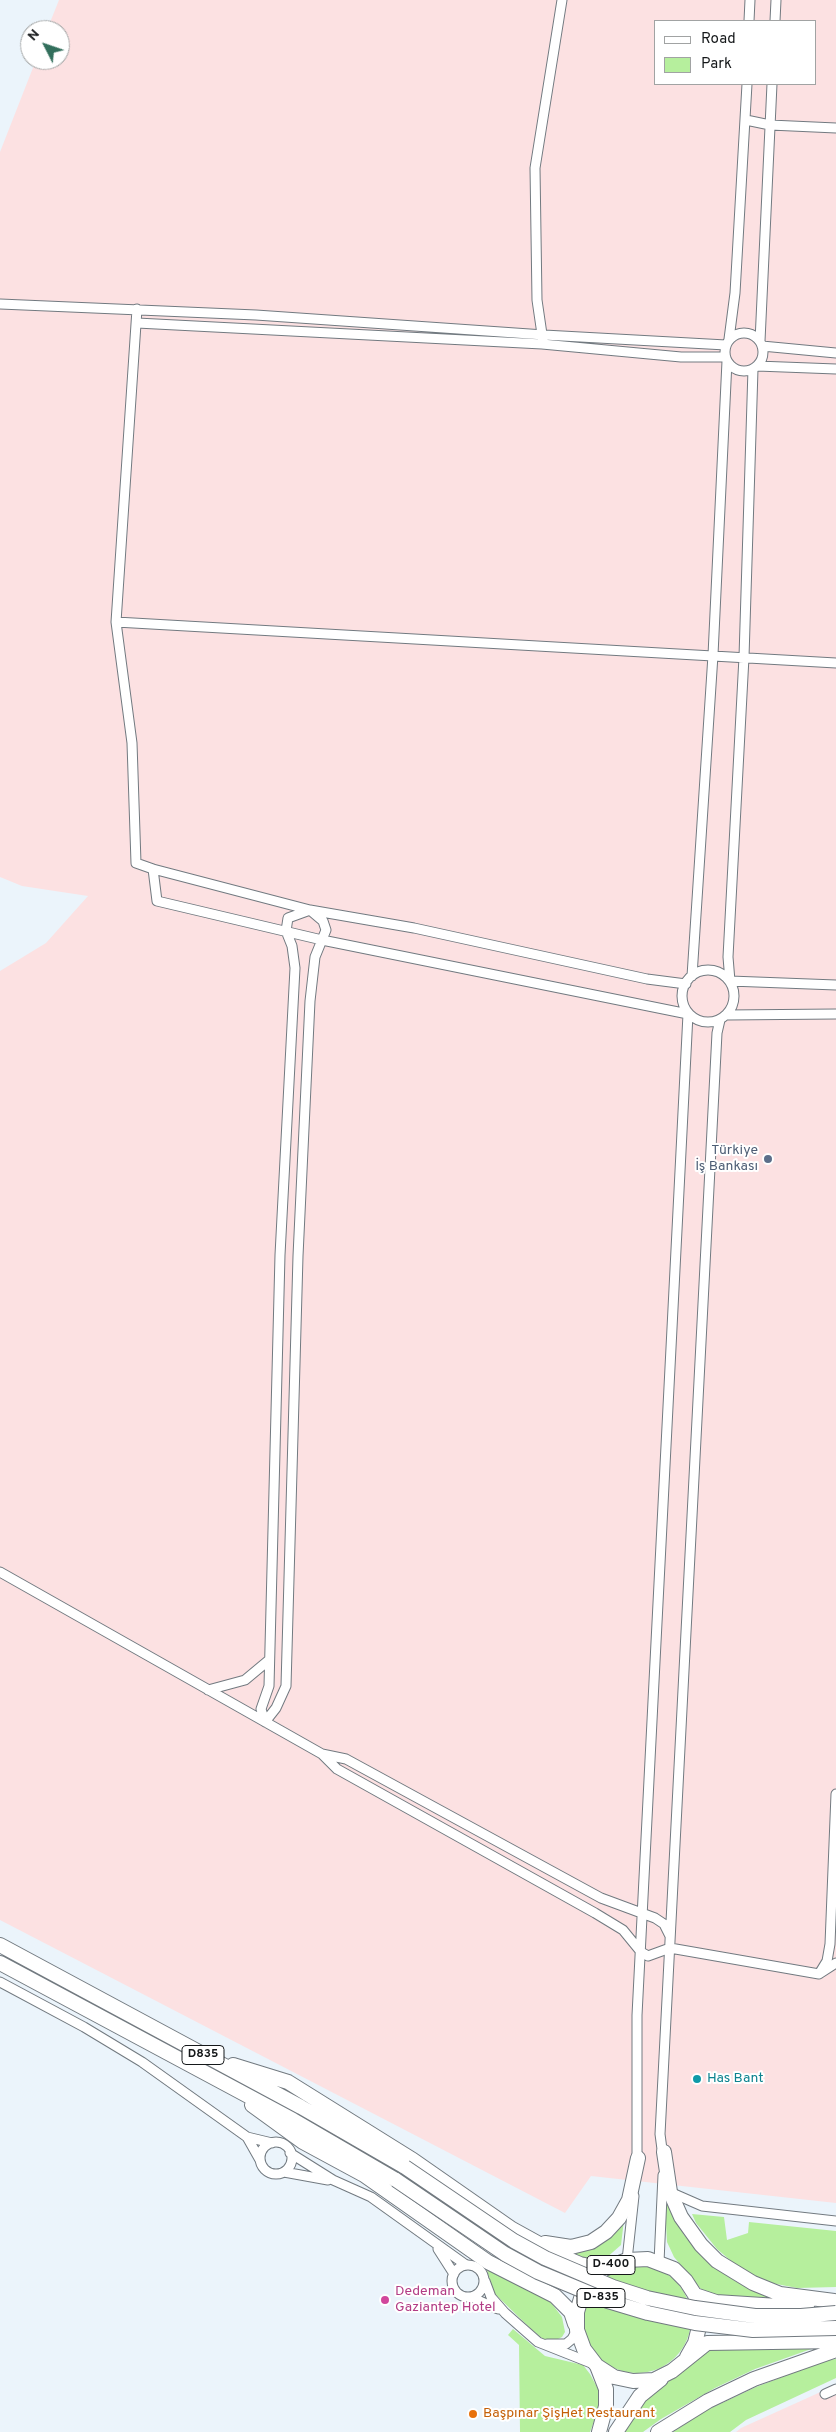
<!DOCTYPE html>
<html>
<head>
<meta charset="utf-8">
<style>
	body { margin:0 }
	#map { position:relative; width:836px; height:2432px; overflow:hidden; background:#ebf4fb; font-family:Overpass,sans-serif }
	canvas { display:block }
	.legend { position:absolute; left:654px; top:20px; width:162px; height:65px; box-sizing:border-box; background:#fff; border:1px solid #a1a3a3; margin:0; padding:6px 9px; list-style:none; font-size:15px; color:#15181a }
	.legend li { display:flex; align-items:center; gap:10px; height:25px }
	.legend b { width:25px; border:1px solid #a1a3a3 }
	.north { position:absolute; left:20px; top:20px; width:50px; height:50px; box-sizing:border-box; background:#fff; border:1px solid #a1a3a3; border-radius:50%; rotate:311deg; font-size:14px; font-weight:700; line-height:20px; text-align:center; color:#15181a }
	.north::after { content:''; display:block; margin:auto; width:18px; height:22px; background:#326f5c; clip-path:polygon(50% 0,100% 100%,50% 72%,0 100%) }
</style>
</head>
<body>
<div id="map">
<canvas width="836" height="2432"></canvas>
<ul class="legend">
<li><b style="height:6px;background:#fff"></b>Road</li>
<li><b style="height:14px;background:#b6ef9d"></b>Park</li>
</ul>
<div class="north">N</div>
</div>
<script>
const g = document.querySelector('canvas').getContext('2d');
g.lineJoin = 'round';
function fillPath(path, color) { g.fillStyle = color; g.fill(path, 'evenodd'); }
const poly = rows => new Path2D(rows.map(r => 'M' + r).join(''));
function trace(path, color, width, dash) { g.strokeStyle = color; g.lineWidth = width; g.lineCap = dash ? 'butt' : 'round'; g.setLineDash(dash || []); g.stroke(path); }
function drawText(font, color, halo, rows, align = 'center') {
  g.font = font + ' Overpass,sans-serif'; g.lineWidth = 4; g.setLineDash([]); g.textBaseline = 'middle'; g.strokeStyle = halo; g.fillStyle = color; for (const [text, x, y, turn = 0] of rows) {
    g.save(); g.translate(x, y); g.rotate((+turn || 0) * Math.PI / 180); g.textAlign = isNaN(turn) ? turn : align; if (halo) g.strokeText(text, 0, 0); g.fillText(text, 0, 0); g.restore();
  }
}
fillPath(poly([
	[59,0,836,0,836,2203,591,2176,565,2213,0,1920,0,971,46,943,88,896,22,886,0,877,0,152,36,60,60,60,60,30,47,30],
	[655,21,815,21,815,84,655,84],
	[836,2385,836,2432,736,2432,741,2428]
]), '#fce1e2');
fillPath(poly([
	[664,2187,674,2217,684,2235,699,2252,716,2268,735,2281,756,2292,776,2298,754,2301,717,2295,701,2289,674,2257,667,2242],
	[692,2214,724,2217,727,2240,748,2233,749,2222,836,2231,836,2287,797,2288,761,2281,737,2266,717,2249,696,2223],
	[624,2220,621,2245,605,2259,592,2263,570,2256,571,2251],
	'583 2319a54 54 0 1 1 108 0a54 54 0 1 1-108 0Z',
	[486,2267,549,2300,562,2317,565,2332,562,2337,552,2342,544,2340,530,2328,494,2293],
	[513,2329,545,2356,583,2365,590,2374,598,2389,599,2408,590,2432,520,2432,519,2345,508,2335],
	[716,2347,814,2348,755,2369,715,2388,661,2419,643,2432,625,2432,639,2405,703,2352],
	[836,2359,836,2378,746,2420,730,2432,673,2432,705,2411,756,2387,827,2360]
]), '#b6ef9d');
const minor = poly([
	[749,21,750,0],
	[775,21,776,0],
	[746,120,770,125,836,128],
	[0,304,256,315,544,335,726,345],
	[137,309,116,622,132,743,136,863,153,869,157,901,322,940,688,1014,637,2015,637,2163],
	[137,323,542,344,681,357,725,357],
	'725 352a19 19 0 1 1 38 0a19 19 0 1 1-38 0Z',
	[729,339,735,293,747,84],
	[543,341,537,300,535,168,562,0],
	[760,341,772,84],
	[762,346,836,353],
	[757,366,836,369],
	[753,369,744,657,728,957,730,981,836,985],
	[116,622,836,663],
	[153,869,310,910,414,928,647,979,686,984],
	[310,910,323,921,326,930,315,957,310,1001,298,1256,286,1686,276,1708,265,1722,261,1709,269,1686,280,1255,295,968,292,946,286,931,288,918,310,910],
	'682 996a26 26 0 1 1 52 0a26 26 0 1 1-52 0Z',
	[692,976,713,655,727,361],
	[727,1015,836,1014],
	[0,1572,322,1754,337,1769,595,1913,623,1930,641,1952,648,1956,670,1948,819,1974,836,1963],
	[208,1690,245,1680,269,1660],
	[322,1754,346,1759,601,1898,655,1918,664,1924,670,1936],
	[819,1974,827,1961,830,1944,836,1794],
	[0,1982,84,2027,142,2062,247,2137,272,2143],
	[247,2137,260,2160],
	'260 2158a16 16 0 1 1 32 0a16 16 0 1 1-32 0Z',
	[290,2153,333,2180,371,2197,466,2265],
	[663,2157,660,2134,717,1033,720,1020],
	[284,2172,328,2180],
	[670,2192,702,2206,836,2221],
	[438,2249,454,2274],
	[627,2260,634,2196],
	[659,2262,663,2175],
	'452 2281a16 16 0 1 1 32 0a16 16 0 1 1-32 0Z',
	[485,2281,491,2297,505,2313,538,2342,596,2365],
	[471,2297,498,2309],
	[547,2344,566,2344,572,2339,577,2330],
	[825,2394,836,2389]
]);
const highway = poly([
	[0,1945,301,2107,405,2167],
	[0,1963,293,2120,396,2180],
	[233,2065,288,2082,413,2160,512,2229,561,2256,580,2264,604,2269],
	[252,2105,303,2142,364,2175,488,2262,555,2296,571,2312,575,2324],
	[664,2152,670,2192,681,2217,701,2245,717,2261,753,2283,780,2294,834,2301],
	[545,2243,571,2247,591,2242,606,2232,619,2218,629,2200,638,2158],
	[695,2295,716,2302,778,2306,808,2303],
	[687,2357,695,2343,699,2327,699,2311,695,2295,686,2281,674,2269,648,2259,627,2260,604,2269,591,2280,582,2295,577,2312,577,2330,584,2349,597,2366,614,2377,633,2381,654,2380,672,2371,707,2343,836,2341],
	[597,2366,606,2389,606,2406,599,2432],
	[616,2432,640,2396,661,2379],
	[658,2432,708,2401,754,2379,836,2350]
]);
trace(minor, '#727a80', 11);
trace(highway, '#727a80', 16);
trace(minor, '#fff', 9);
trace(highway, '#fff', 14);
const highwayBridge = poly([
	[405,2167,514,2241,545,2258,613,2287,647,2298,695,2308,755,2316,801,2316,836,2313],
	[396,2180,505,2254,538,2272,608,2301,648,2313,695,2323,753,2330,836,2328]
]);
trace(highwayBridge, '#727a80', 16, []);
trace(highwayBridge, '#fff', 14);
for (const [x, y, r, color] of [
	[768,1159,5,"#5c6f8a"],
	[697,2079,5,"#0f9aa8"],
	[385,2300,5,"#d1479c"],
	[473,2414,5,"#e8710a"]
]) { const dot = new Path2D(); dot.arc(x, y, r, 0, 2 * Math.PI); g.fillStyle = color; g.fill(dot); trace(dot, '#fff', 2); }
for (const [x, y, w] of [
	[203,2055,42],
	[611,2265,48],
	[601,2298,48]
]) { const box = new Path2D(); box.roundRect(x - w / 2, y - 9.5, w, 19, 4); g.fillStyle = '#fff'; g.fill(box); trace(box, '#15181a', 1); }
drawText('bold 12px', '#15181a', null, [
	["D835",203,2055],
	["D-400",611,2265],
	["D-835",601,2298]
]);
drawText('14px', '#4e5e75', '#fff', [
	["Türkiye",758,1151],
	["İş Bankası",758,1167]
], 'right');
drawText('14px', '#0d838f', '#fff', [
	["Has Bant",707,2079]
], 'left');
drawText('14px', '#b23c85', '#fff', [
	["Dedeman",395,2292],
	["Gaziantep Hotel",395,2308]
], 'left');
drawText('14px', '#c56008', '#fff', [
	["Başpınar ŞişHet Restaurant",483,2414]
], 'left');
</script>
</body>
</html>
